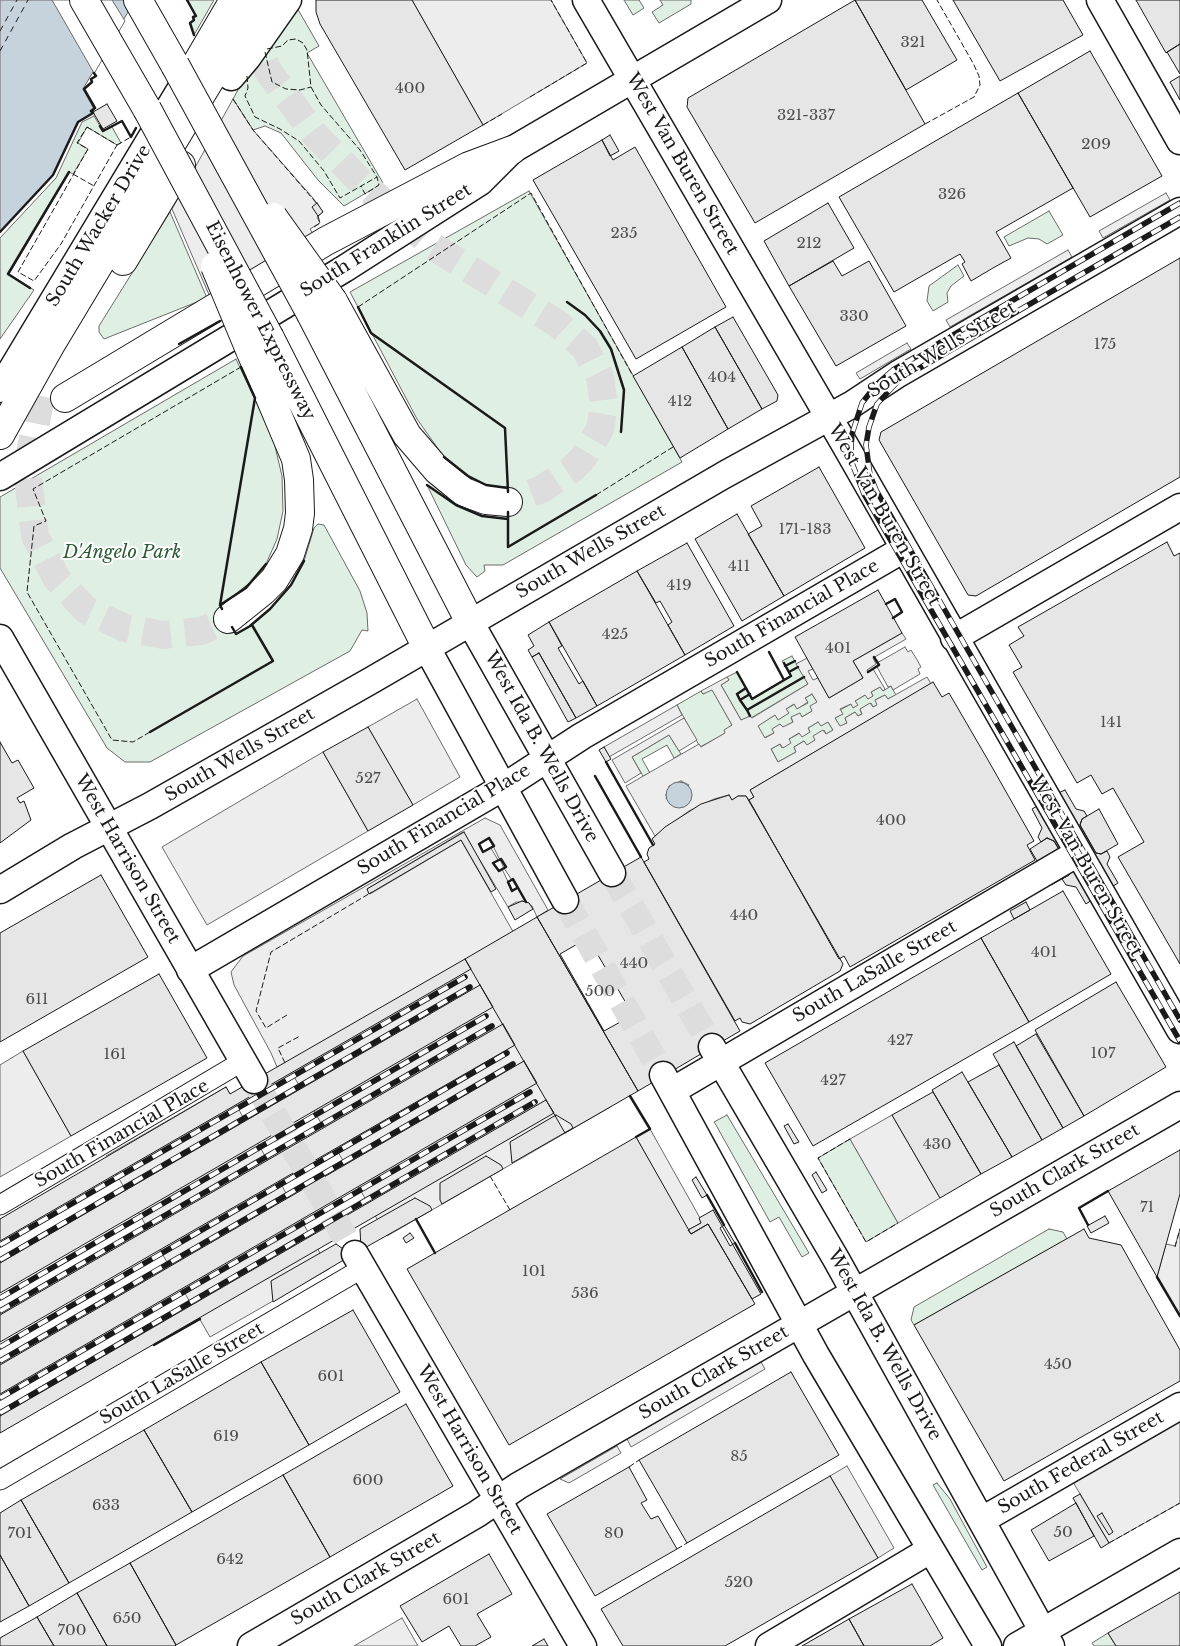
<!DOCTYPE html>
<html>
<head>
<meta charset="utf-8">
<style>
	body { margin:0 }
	canvas { display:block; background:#fff }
</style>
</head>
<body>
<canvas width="1180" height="1646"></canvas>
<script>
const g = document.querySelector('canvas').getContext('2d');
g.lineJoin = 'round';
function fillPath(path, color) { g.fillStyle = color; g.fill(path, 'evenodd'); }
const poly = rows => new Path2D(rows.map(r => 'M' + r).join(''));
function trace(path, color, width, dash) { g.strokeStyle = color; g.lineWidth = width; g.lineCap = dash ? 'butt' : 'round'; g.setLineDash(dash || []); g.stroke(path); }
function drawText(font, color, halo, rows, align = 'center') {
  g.font = font + ' "Libre Baskerville",serif'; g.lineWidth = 4; g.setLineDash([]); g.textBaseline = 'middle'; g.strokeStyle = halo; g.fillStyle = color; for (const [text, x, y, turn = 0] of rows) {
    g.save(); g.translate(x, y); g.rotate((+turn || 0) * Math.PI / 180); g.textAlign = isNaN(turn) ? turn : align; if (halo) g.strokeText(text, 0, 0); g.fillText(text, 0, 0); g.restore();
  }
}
const green = poly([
	[187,0,214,0,194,35,190,23,194,20,193,17,196,16,187,0],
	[624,0,639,0,644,8,633,15,624,0],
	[660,0,691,0,691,4,659,23,652,12,663,5,660,0],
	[296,6,319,46,307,53,383,183,344,206,318,180,281,133,265,126,253,130,233,99,246,75,296,6],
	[94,116,103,131,112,127,121,143,117,145,87,127,78,143,88,149,73,174,69,172,9,274,34,290,0,339,0,238,56,178,82,122,94,116],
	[529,191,682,462,503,565,484,565,485,571,477,577,466,565,427,485,456,505,482,516,508,519,508,488,486,485,468,476,444,457,417,419,350,292,529,191],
	[1049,211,1063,235,1047,244,1039,239,1028,238,1009,246,1004,237,1049,211],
	[170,212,207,298,104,339,99,332,99,326,170,212],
	[958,265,964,276,951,286,947,293,948,302,933,311,927,301,929,286,958,265],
	[236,359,273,438,282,476,283,511,277,539,266,564,246,588,220,605,236,634,252,625,270,609,291,585,304,561,314,528,318,524,324,525,360,591,367,613,368,631,362,630,350,651,150,762,125,762,107,748,0,568,0,497,236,359],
	[792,656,808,684,751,718,741,720,721,685,729,680,727,677,737,672,753,699,791,676,782,661,792,656],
	[891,686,896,695,888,699,885,695,875,700,878,705,873,707,871,703,860,710,862,714,858,716,855,712,845,718,847,723,840,727,835,718,842,714,840,710,851,704,857,705,855,701,865,695,873,696,871,692,880,687,883,691,891,686],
	[712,689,732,725,726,733,700,747,677,705,701,691,703,694,712,689],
	[812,694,817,702,812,711,802,717,791,718,793,722,783,728,780,724,774,733,764,738,757,726,775,715,788,713,786,709,795,704,798,708,808,703,805,698,812,694],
	[818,722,828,722,833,730,826,734,824,730,816,740,807,746,804,741,794,747,796,752,778,762,771,749,780,744,782,748,789,739,800,733,810,732,808,728,818,722],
	[669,735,681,754,674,758,667,745,642,759,650,773,643,776,632,757,669,735],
	[727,1115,809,1253,802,1257,779,1217,770,1222,716,1125,714,1122,727,1115],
	[850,1139,898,1223,866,1242,818,1158,850,1139],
	[1049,1229,1063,1232,1067,1239,914,1325,911,1320,914,1307,1049,1229],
	[937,1483,950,1499,987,1567,982,1570,933,1485,937,1483],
	[1108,1633,1116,1646,1094,1646,1092,1643,1108,1633]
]);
fillPath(green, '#e0efe3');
trace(green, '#6a6a6a', 1);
const parking = poly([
	[412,0,551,0,587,63,483,125,412,0],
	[233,99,253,130,313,198,323,212,317,217,320,223,310,229,315,237,210,297,172,209,233,99],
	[1166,193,1170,200,1103,238,1099,231,1166,193],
	[1068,250,1072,257,950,327,946,320,1068,250],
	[907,343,911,349,860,379,856,373,907,343],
	[902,633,906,639,873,658,876,664,867,670,868,672,873,669,885,689,883,691,880,687,871,692,873,696,868,699,865,695,855,701,858,705,853,708,851,704,840,709,843,714,835,718,840,726,847,723,845,718,855,712,858,716,862,714,860,709,870,703,873,707,877,705,875,700,885,695,888,699,927,677,931,684,750,790,754,797,749,800,746,796,738,796,732,800,729,795,714,799,689,811,655,836,626,786,699,744,701,747,725,733,724,730,732,725,712,690,703,694,701,691,727,677,729,680,721,685,741,720,750,716,752,718,808,684,796,664,807,658,813,669,808,671,813,680,818,678,829,698,863,678,853,661,902,633],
	[812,694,817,702,810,706,812,711,802,717,800,713,791,717,793,722,783,727,780,724,772,729,774,733,765,738,758,726,775,715,778,720,789,713,786,709,794,704,797,709,808,702,805,698,812,694],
	[818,722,821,726,828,722,833,730,826,734,823,730,813,736,815,740,807,745,804,741,794,747,796,752,778,762,771,749,780,744,783,748,791,743,789,739,799,733,802,737,810,732,808,728,818,722],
	[681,781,689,785,666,799,669,786,681,781],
	[905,647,908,652,911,650,916,658,921,667,918,669,920,674,893,690,891,686,888,687,877,667,879,665,877,663,905,647],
	[417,699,460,777,413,805,368,727,417,699],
	[677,705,682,715,609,757,604,747,677,705],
	[684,718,697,740,679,751,669,735,632,757,641,773,625,783,612,760,684,718],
	[323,752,368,831,207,925,162,847,323,752],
	[485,818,500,825,548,910,537,917,532,906,525,902,516,902,508,907,463,832,367,889,370,894,461,840,612,1106,387,1236,286,1063,277,1067,271,1053,234,985,231,972,243,956,485,818],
	[489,838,504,868,517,888,512,890,502,869,499,870,493,864,498,860,491,848,483,852,479,844,489,838],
	[23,1051,71,1136,0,1177,0,1065,23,1051],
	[226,1087,329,1269,210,1337,106,1156,226,1087],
	[892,1115,940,1198,898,1223,850,1139,892,1115],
	[650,1129,700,1218,701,1223,688,1230,636,1137,650,1129],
	[1180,1229,1180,1316,1157,1277,1166,1244,1175,1246,1180,1229],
	[761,1362,765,1369,631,1447,627,1439,761,1362],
	[1180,1420,1180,1503,1109,1543,1073,1482,1180,1420],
	[617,1446,621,1453,569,1483,560,1479,617,1446],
	[847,1466,894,1548,878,1558,830,1476,847,1466],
	[402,1618,418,1646,354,1646,402,1618]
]);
fillPath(parking, '#ededed');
trace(parking, '#6a6a6a', 1);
const water = poly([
	[0,0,135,0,83,89,94,109,93,113,78,122,53,175,0,232,0,0],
	'666 795a13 13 0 1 1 26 0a13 13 0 1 1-26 0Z'
]);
fillPath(water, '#c6d2dc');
trace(water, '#6a6a6a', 1);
const pier = poly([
	[52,0,112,0,125,21,95,72,94,73,52,0]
]);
fillPath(pier, '#fff');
trace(pier, '#6a6a6a', 1);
trace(poly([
	[0,31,17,0],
	[0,51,28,0]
]), '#1a1a1a', 1, [6, 5]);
const building = poly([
	[316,0,412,0,483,125,405,170,320,24,316,12,316,0],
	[855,0,925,124,755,223,687,107,688,98,855,0],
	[855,0,922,0,957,60,906,90,855,0],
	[953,0,1063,0,1083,35,1000,81,953,0],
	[1136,0,1180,0,1180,44,1166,53,1136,0],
	[1180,44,1180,74,1167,52,1180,44],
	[1090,51,1162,176,1090,217,1018,93,1090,51],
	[1180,76,1180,100,1170,82,1180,76],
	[1018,93,1073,188,996,232,1011,258,993,268,971,281,962,264,965,262,960,254,894,292,839,197,1018,93],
	[107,104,117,121,103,129,93,112,107,104],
	[610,135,619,151,610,156,602,140,610,135],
	[602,140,613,160,635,147,726,307,636,359,533,180,602,140],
	[317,203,323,212,318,216,312,207,317,203],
	[828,203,854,248,789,286,764,241,828,203],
	[1180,258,1180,477,976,596,968,595,879,440,881,432,1180,258],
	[833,261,842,276,869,261,906,326,836,366,789,286,833,261],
	[733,317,778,395,777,401,762,409,715,327,733,317],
	[715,327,762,409,728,429,682,347,715,327],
	[682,347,728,429,680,458,633,376,682,347],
	[819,467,865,548,784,596,748,534,762,526,751,506,819,467],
	[737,514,784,596,742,621,695,539,737,514],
	[1167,542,1174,556,1180,553,1180,964,1118,857,1144,842,1113,788,1102,794,1091,775,1077,783,1013,672,1022,667,1009,645,1024,636,1018,627,1167,542],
	[687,543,734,626,685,655,668,625,672,622,660,601,656,603,637,571,687,543],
	[637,571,685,655,597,706,549,622,637,571],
	[878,590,902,633,853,661,863,678,829,698,795,637,878,590],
	[549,622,562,646,558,648,579,684,583,681,597,706,576,718,539,653,532,657,528,650,534,646,528,635,549,622],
	[539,653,576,718,568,722,532,657,539,653],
	[933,682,942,697,949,693,988,760,1034,841,1027,845,1035,860,850,967,844,956,839,959,749,800,754,797,750,790,933,682],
	[368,727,413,805,368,831,323,752,368,727],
	[0,742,12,763,18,760,34,788,17,798,20,803,24,801,31,820,0,843,0,742],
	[604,747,611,759,606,762,599,750,604,747],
	[1065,790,1076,809,1084,811,1087,816,1082,819,1080,825,1096,853,1101,854,1107,851,1110,857,1107,864,1118,883,1110,888,1056,794,1065,790],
	[729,795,732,800,738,796,746,796,843,964,840,971,750,1024,742,1022,740,1018,735,1021,644,862,649,859,647,854,649,848,655,844,652,839,665,827,701,804,729,795],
	[1039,805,1093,899,1086,904,1076,887,1066,885,1062,879,1069,875,1071,870,1054,841,1047,838,1041,842,1038,837,1042,828,1032,809,1039,805],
	[1099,809,1118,844,1101,854,1096,853,1080,825,1082,819,1099,809],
	[464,832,496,889,491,892,461,840,369,894,367,889,464,832],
	[1047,838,1054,841,1071,870,1069,875,1051,885,1030,849,1047,838],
	[641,857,740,1031,638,1091,537,917,641,857],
	[101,875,148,957,0,1042,0,933,101,875],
	[1063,891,1111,974,1029,1022,981,938,1063,891],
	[522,901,529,903,533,909,515,920,508,907,522,901],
	[1026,902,1030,910,1014,919,1010,911,1026,902],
	[537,917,638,1091,565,1133,465,959,537,917],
	[588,938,633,1015,604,1031,560,954,588,938],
	[981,938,1029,1022,813,1146,765,1063,981,938],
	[465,959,471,969,0,1241,0,1219,226,1087,230,1094,465,959],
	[159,974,207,1058,71,1136,23,1051,159,974],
	[1116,982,1166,1067,1084,1116,1035,1030,1116,982],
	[480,985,493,1007,0,1293,0,1263,480,985],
	[503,1024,515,1045,0,1342,0,1315,503,1024],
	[1036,1034,1084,1116,1063,1128,1016,1046,1036,1034],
	[1014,1042,1063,1128,1042,1140,993,1054,1014,1042],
	[524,1061,537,1083,0,1394,0,1365,524,1061],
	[999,1065,1042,1140,1012,1157,968,1082,999,1065],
	[962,1072,1012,1157,981,1174,932,1090,962,1072],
	[933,1092,981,1174,940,1198,892,1115,933,1092],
	[546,1100,554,1113,0,1433,0,1416,546,1100],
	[556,1115,571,1124,573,1128,512,1163,510,1142,556,1115],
	[788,1124,799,1142,794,1144,784,1126,788,1124],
	[636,1137,691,1234,708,1224,755,1304,509,1445,407,1269,636,1137],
	[1180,1150,1180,1194,1157,1277,1108,1191,1180,1150],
	[486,1156,501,1165,503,1169,442,1204,440,1200,440,1183,486,1156],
	[816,1172,827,1190,822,1193,812,1175,816,1172],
	[696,1177,707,1195,702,1198,692,1180,696,1177],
	[415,1198,430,1206,432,1210,361,1250,360,1229,415,1198],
	[713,1210,761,1294,752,1299,708,1224,691,1234,688,1230,701,1223,699,1218,713,1210],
	[1105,1216,1109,1223,1091,1233,1087,1226,1105,1216],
	[724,1225,735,1243,730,1246,720,1228,724,1225],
	[1084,1229,1089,1238,1121,1245,1180,1350,1180,1381,1004,1481,914,1325,1084,1229],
	[410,1233,414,1238,406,1243,403,1238,410,1233],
	[336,1244,352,1255,273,1302,271,1281,336,1244],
	[353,1310,400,1392,309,1445,261,1362,353,1310],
	[261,1362,309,1445,192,1512,144,1430,261,1362],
	[791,1372,839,1455,687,1543,639,1460,791,1372],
	[406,1404,453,1486,330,1557,283,1475,406,1404],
	[144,1430,192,1512,69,1583,21,1500,144,1430],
	[629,1467,647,1500,641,1503,651,1519,658,1516,677,1549,595,1596,547,1514,629,1467],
	[283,1475,330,1557,176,1645,130,1563,283,1475],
	[830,1476,878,1558,725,1646,623,1646,601,1609,830,1476],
	[1080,1494,1109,1543,1101,1548,1073,1498,1080,1494],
	[21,1500,69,1583,29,1606,0,1555,0,1513,21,1500],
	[1076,1503,1094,1536,1049,1561,1031,1530,1076,1503],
	[1102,1513,1113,1532,1109,1535,1097,1516,1102,1513],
	[489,1554,512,1594,477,1614,491,1637,475,1646,461,1646,449,1626,422,1642,400,1606,489,1554],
	[0,1555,29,1606,0,1622,0,1555],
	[130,1563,176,1645,175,1646,107,1646,77,1593,130,1563],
	[912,1584,943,1638,930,1646,864,1646,849,1619,912,1584],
	[1180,1592,1180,1646,1116,1646,1108,1633,1180,1592],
	[77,1593,107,1646,54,1646,37,1617,77,1593],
	[37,1617,54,1646,0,1646,0,1638,37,1617],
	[849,1619,864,1646,802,1646,849,1619],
	[544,1639,548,1646,532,1646,544,1639]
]);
fillPath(building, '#e6e6e6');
trace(building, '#1a1a1a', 1);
trace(poly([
	[612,873,712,1047],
	[565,900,663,1075],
	[254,1080,355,1254]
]), '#ddd', 26, [26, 13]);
trace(poly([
	[248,24,268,71,316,136,362,183,434,247,558,324,585,348,600,377,604,406,600,429,583,458,571,470,542,489,508,502],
	[41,396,27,469,35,536,57,579,86,610,125,628,163,635,201,631,228,619]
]), '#ddd', 28, [28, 14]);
const street = poly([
	[0,1205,243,1061],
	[0,1480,363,1268]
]);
const secondary = poly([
	[586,0,845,445,1180,1030],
	[1100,0,1180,141],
	[231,77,248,57,288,0],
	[0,389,195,65],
	[0,477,344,269,480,182,512,150,768,0],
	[470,622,612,873],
	[0,638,254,1080],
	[954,638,1180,507],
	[427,648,565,900],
	[0,890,73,846,150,806,372,680,724,475,851,405,898,374,1180,211],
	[190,970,502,788,582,736,904,549],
	[712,1047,836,1259,1051,1646],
	[663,1075,816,1355,988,1646],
	[672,1091,1078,853],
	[355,1254,583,1646],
	[982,1520,1180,1406],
	[251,1646,477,1514,518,1486,1180,1105],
	[769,1646,930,1550],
	[1017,1646,1180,1552]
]);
const highway = poly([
	[84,0,147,109],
	[138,0,175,65],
	[197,63,234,0],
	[123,261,181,165],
	[333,301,407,435,437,470,464,492,486,500,508,502],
	[311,314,470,622],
	[270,338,427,648],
	[65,398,326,241,469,166,512,150],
	[0,435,51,344,258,0],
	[228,619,263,591,274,580,290,554,298,529,300,513,299,480,296,459,250,350]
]);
trace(street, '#1a1a1a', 21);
trace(secondary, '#1a1a1a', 29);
trace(highway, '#1a1a1a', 30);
trace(street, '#fff', 19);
trace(secondary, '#fff', 26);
trace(highway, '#fff', 28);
const rail = poly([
	[1180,203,893,370,876,385,862,403,852,434,851,447,852,463,864,494,1180,1041],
	[1180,217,899,380,877,404,869,427,866,445,870,475,876,490,1180,1020],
	[0,1245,465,977],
	[0,1260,470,987],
	[0,1298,486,1016],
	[0,1311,492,1026],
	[0,1347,507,1053],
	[0,1361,513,1064],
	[0,1398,530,1092],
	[0,1413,535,1102]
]);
trace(rail, '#1a1a1a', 5.5);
trace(rail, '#fff', 4, [11]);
const highwayBridge = poly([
	[175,65,311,314],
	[147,109,270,338],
	[273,217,333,301],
	[215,266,250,350]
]);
trace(highwayBridge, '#1a1a1a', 30, []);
trace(highwayBridge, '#fff', 28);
trace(poly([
	[267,49,282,46,288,40,296,39,303,43,307,50,311,87,321,105,360,150,377,177,379,185,365,194,361,186],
	[265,52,272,82,286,89,300,90,311,87],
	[247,76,248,88,245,96,255,117,280,129,299,141,324,171,340,198,377,177],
	[530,97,587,63,551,0],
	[233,99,253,130,319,206],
	[925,124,974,97,980,85,979,76,973,63,937,0],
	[483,125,502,114],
	[87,127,117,145,61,244,34,281,18,272,88,149,77,143,87,127],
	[117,145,131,137],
	[73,174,94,186],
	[314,227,320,223,318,216],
	[358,307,531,193,633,376],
	[596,495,673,447],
	[150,732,133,742,112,740,27,592,34,526,46,521,33,489,241,367],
	[287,1015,266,1028,256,1011,271,952,372,892],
	[285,1063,278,1048,300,1036],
	[850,1139,818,1158,866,1242,898,1223],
	[490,1176,510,1210],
	[1175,1247,1180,1229],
	[629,1467,639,1460],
	[1109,1543,1180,1503],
	[677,1549,687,1543]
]), '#1a1a1a', 1, [6, 2.5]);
trace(poly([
	[187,0,196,16,193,17,194,20,190,23,194,35],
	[93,113,91,111,95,108,84,89,92,82,91,79,96,76,94,73],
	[100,126,103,131,122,121,131,137,136,128],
	[0,232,53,175,78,122,93,113],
	[30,288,8,274,69,172],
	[567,302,585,315,600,331,611,349,624,390,621,432],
	[358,307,371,333,505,428,508,492],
	[179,344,220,321],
	[444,457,468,476,486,485,508,488],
	[427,485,456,505,482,516,508,519],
	[508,512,508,547,596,495],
	[886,604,895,599,902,612,893,618],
	[220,605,246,588,266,564],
	[222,609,220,605,255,398,241,367],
	[250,626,270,609,291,585,304,561],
	[769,652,784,680],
	[785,666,795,661],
	[737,672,752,699,791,676,784,663],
	[789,672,798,667],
	[868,672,879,665,874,657],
	[740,700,737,694,746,688],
	[747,710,740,700,750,694],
	[750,716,747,710,804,677],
	[150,732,273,661,252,625,236,634,232,627],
	[606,762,653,845],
	[595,776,641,857],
	[489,838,494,846,483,852,479,844,489,838],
	[501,859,506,867,499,871,493,863,501,859],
	[517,888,512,891,508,882,513,879,526,902],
	[630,1096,650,1129,636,1137],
	[707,1195,724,1225],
	[416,1219,435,1253],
	[1088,1225,1079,1208,1108,1191],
	[735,1243,762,1292],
	[1157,1277,1180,1316],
	[154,1345,200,1319]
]), '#1a1a1a', 2.5);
drawText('15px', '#4d4d4d', null, [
	["321",913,43],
	["400",410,89],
	["321-337",806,116],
	["209",1096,145],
	["326",952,195],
	["235",624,234],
	["212",809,244],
	["330",854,317],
	["175",1105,345],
	["404",722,378],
	["412",680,402],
	["171-183",805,530],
	["411",739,567],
	["419",679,586],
	["425",615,635],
	["401",838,649],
	["141",1111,723],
	["527",368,779],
	["400",891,821],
	["440",744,916],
	["401",1044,953],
	["440",634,964],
	["500",600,992],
	["611",37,1000],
	["427",900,1041],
	["107",1103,1054],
	["161",115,1055],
	["427",833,1081],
	["430",937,1145],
	["71",1147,1208],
	["101",534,1272],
	["536",585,1294],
	["450",1058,1365],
	["601",331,1377],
	["619",226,1437],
	["85",739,1457],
	["600",368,1481],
	["633",106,1506],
	["50",1063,1533],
	["701",20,1534],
	["80",614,1534],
	["642",230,1560],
	["520",739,1583],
	["601",456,1600],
	["650",127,1619],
	["700",72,1631]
]);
drawText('18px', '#1a1a1a', '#fff', [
	["West Van Buren Street",682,164,60],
	["South Wacker Drive",99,226,-59],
	["South Franklin Street",386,241,-32],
	["Eisenhower Expressway",260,321,63],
	["South Wells Street",942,350,-31],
	["West Van Buren Street",884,515,60],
	["South Wells Street",591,552,-30],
	["South Financial Place",792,614,-30],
	["West Ida B. Wells Drive",541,747,61],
	["South Wells Street",240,755,-30],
	["South Financial Place",444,820,-31],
	["West Harrison Street",127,859,60],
	["West Van Buren Street",1086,866,60],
	["South LaSalle Street",875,972,-30],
	["South Financial Place",122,1134,-30],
	["South Clark Street",1065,1171,-30],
	["West Ida B. Wells Drive",884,1345,61],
	["South Clark Street",714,1373,-30],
	["South LaSalle Street",182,1374,-30],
	["West Harrison Street",469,1450,60],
	["South Federal Street",1081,1463,-30],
	["South Clark Street",366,1579,-30]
]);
drawText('italic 18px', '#2b5a34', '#fff', [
	["D'Angelo Park",122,553]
]);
</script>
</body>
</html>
